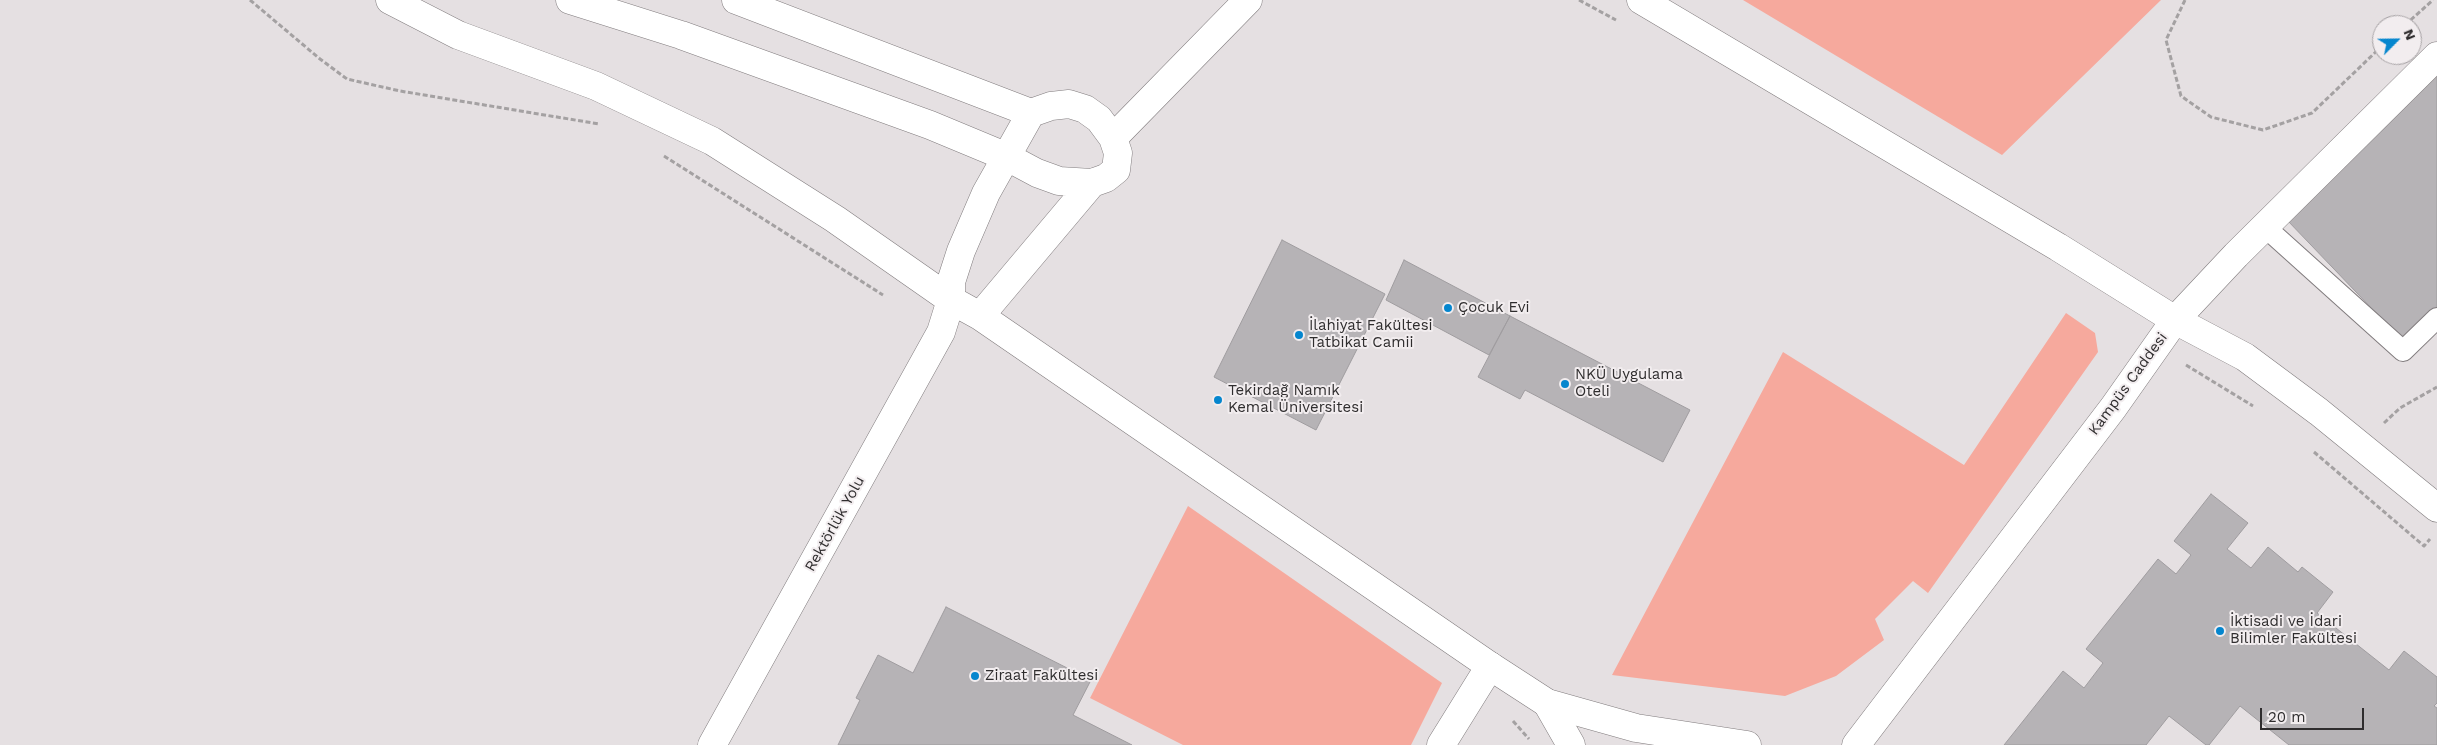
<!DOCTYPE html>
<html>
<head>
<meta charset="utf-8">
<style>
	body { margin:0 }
	#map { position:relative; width:2437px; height:745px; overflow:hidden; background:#e5e0e2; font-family:"Work Sans",sans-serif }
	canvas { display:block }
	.north { position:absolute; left:2372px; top:15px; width:50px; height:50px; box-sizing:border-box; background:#f2edef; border:1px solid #a4a0a2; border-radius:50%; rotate:67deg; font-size:14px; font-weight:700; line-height:20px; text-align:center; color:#2f2d2e }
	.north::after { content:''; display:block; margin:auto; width:18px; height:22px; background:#0586ce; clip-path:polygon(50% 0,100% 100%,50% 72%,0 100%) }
	.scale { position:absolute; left:2260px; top:708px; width:104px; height:22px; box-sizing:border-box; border:2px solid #2f2d2e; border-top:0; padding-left:6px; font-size:15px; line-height:18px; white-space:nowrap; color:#2f2d2e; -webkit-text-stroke:4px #f2edef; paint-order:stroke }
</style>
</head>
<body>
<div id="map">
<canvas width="2437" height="745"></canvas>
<div class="north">N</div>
<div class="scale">20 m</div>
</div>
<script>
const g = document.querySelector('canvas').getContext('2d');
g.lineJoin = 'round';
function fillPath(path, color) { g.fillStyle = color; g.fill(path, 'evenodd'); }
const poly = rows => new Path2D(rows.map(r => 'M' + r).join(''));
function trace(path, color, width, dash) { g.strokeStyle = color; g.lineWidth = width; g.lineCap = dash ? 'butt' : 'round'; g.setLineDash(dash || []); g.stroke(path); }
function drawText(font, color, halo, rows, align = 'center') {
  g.font = font + ' "Work Sans",sans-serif'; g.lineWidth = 4; g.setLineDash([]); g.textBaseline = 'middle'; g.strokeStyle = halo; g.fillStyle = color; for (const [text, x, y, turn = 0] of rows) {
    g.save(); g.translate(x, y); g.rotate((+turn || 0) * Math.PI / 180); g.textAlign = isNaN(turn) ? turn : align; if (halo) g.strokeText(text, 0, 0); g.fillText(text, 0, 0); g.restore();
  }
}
fillPath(poly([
	[1743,0,2161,0,2002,155],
	[2066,313,2095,333,2098,352,1928,593,1913,581,1875,619,1884,640,1836,676,1785,696,1612,675,1783,352,1964,465],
	[1188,506,1442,683,1411,745,1183,745,1090,698]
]), '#f6a99d');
const building = poly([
	[2437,76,2437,310,2402,340,2287,220,2437,76],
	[1282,240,1385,294,1316,430,1214,377,1282,240],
	[1404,260,1510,316,1489,355,1386,300,1404,260],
	[1510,316,1690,410,1663,462,1525,390,1520,399,1478,377,1510,316],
	[2211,494,2248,523,2227,549,2251,568,2268,547,2298,572,2302,567,2333,592,2317,613,2389,670,2404,651,2437,677,2437,703,2434,706,2437,708,2437,745,2289,745,2240,706,2209,745,2206,745,2169,716,2146,745,2004,745,2063,671,2084,688,2103,663,2086,649,2158,559,2176,574,2191,555,2174,541,2211,494],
	[946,607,1091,680,1073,715,1132,745,838,745,860,700,856,698,878,655,913,673,946,607]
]);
fillPath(building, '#b6b3b6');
trace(building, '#9f9c9f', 1);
const service = poly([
	[2264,226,2403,351,2437,318]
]);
const minor = poly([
	[1547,703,1571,745],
	[1441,745,1490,666]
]);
const tertiary = poly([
	[390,0,458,35,596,86,712,141,835,219,951,300,980,316,1490,666,1547,703,1636,728,1747,745],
	[570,0,681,35,930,125,1007,157,1037,173,1059,181,1092,183,1106,178,1116,170,1118,153,1113,138,1099,119,1085,109,1069,104,1051,106,1031,113,736,0],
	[1641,0,2058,247,2175,320,2245,357,2319,412,2437,508],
	[1113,138,1248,0],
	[980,316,1092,183],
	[712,745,941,332,951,300,951,282,961,251,986,193,1031,113],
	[1856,745,2113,408,2175,320,2236,255,2437,56]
]);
trace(service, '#817c7e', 22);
trace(minor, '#817c7e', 29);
trace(tertiary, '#817c7e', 29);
trace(poly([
	[250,0,320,59,347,79,400,91,599,124],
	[1579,0,1616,20],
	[2185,0,2166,40,2181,96,2211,117,2263,130,2312,113,2382,46],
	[2405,25,2433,0],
	[664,156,883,295],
	[2186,365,2253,406],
	[2384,423,2400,408,2437,387],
	[2314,452,2424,546,2430,539],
	[1513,721,1529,739]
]), '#a4a1a2', 3, [5, 2.5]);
trace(service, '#fff', 20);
trace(minor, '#fff', 28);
trace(tertiary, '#fff', 28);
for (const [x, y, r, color] of [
	[1448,308,5,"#0586ce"],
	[1299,335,5,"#0586ce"],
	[1565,384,5,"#0586ce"],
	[1218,400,5,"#0586ce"],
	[2220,631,5,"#0586ce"],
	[975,676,5,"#0586ce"]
]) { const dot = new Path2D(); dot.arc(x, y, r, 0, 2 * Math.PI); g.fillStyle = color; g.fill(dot); trace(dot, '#f2edef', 2); }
drawText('15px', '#2f2d2e', '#f2edef', [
	["Çocuk Evi",1458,308],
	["İlahiyat Fakültesi",1309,326],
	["Tatbikat Camii",1309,343],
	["NKÜ Uygulama",1575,375],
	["Oteli",1575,392],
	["Tekirdağ Namık",1228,391],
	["Kemal Üniversitesi",1228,408],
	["İktisadi ve İdari",2230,622],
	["Bilimler Fakültesi",2230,639],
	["Ziraat Fakültesi",985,676]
], 'left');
drawText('15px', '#2f2d2e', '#f2edef', [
	["Kampüs Caddesi",2128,384,-54],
	["Rektörlük Yolu",835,524,-61]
]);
</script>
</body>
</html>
